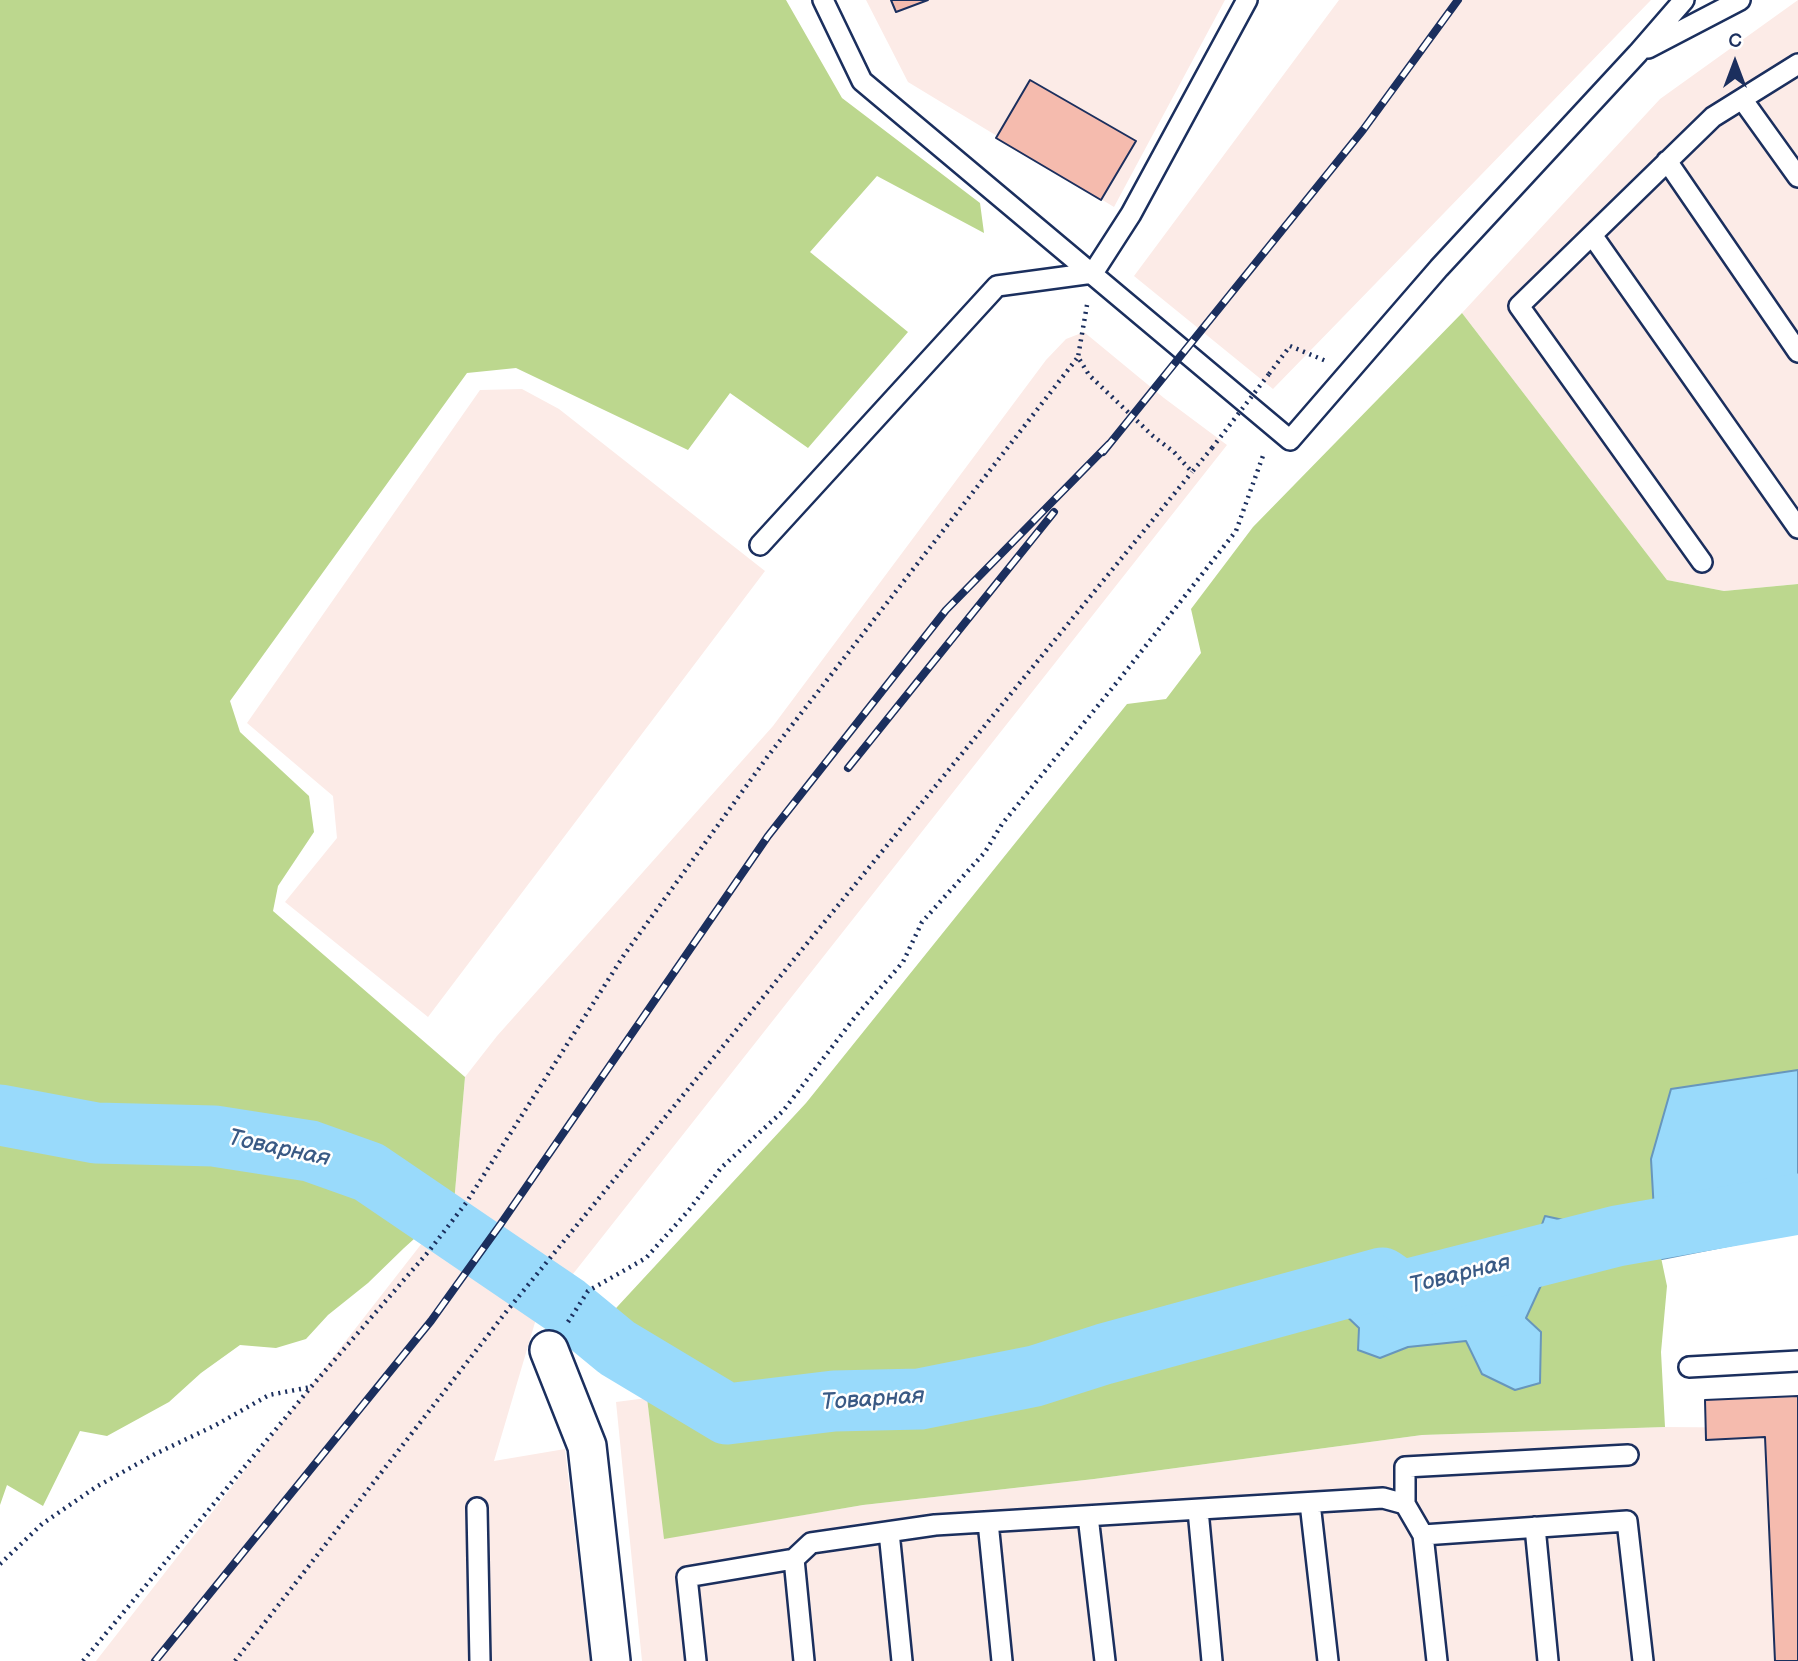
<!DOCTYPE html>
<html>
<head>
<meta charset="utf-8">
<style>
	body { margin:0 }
	#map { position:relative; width:1798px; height:1661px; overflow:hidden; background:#fff; font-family:"Balsamiq Sans",sans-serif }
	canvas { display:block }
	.north { position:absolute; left:1700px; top:28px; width:70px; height:70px; -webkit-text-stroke:5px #fff; paint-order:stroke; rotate:0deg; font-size:19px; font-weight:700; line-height:28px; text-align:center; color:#1b2f5e }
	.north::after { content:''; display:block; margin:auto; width:24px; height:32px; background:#1b2f5e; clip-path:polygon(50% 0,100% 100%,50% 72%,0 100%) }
</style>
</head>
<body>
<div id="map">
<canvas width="1798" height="1661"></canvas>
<div class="north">С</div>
</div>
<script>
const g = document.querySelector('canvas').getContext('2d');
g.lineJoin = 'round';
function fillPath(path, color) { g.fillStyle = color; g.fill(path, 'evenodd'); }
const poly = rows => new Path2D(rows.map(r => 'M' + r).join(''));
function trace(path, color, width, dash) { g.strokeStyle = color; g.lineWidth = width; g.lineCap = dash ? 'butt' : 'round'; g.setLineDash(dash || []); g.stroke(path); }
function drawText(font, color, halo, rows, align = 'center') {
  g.font = font + ' "Balsamiq Sans",sans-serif'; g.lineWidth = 5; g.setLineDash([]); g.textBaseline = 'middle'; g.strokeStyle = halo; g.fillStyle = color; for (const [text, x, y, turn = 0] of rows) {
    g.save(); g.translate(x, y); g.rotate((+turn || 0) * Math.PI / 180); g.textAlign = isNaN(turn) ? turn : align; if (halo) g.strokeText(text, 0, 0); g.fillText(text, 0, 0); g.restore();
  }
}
fillPath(poly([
	[866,0,1225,0,1114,207,908,82],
	[1339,0,1651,0,1273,389,1134,276],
	[1798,0,1798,584,1724,591,1667,580,1462,313,1660,99],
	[1084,332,1164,398,1227,445,569,1279,454,1203,465,1077,497,1036,773,726,1046,360,1066,339],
	[522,389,559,409,765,571,428,1017,285,902,337,838,333,796,247,723,480,390],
	[426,1238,536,1319,494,1461,565,1449,590,1661,96,1661],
	[647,1398,665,1538,863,1505,1094,1479,1422,1435,1665,1427,1798,1428,1798,1661,642,1661,616,1402]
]), '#fcebe7');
fillPath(poly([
	[0,0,786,0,842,98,980,203,984,233,877,176,810,252,908,332,808,448,730,393,688,450,516,368,467,373,230,701,240,732,309,796,314,832,278,886,273,911,465,1077,454,1203,404,1248,368,1283,328,1315,306,1339,276,1348,240,1345,201,1373,169,1402,107,1436,80,1431,43,1506,7,1485,0,1505],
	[1462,313,1667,580,1724,591,1798,584,1798,1070,1671,1089,1655,1229,1667,1286,1661,1352,1665,1427,1422,1435,1094,1479,863,1505,664,1539,647,1398,605,1320,806,1103,1127,704,1166,699,1201,653,1191,609,1253,527],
	[1545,1216,1577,1223,1617,1236,1618,1254,1568,1255,1543,1281,1526,1318,1541,1365,1540,1383,1515,1390,1466,1341,1408,1347,1380,1358,1358,1350,1359,1328,1382,1278,1413,1277,1447,1261,1482,1264,1535,1243]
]), '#bcd78e');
const water = poly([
	[1798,1070,1798,1232,1662,1259,1655,1229,1651,1159,1671,1089,1798,1070],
	[1545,1216,1577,1223,1617,1236,1618,1254,1568,1255,1543,1281,1526,1318,1541,1332,1540,1383,1515,1390,1482,1374,1466,1341,1408,1347,1380,1358,1358,1350,1359,1328,1339,1309,1382,1278,1413,1277,1447,1261,1482,1264,1535,1244,1545,1216]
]);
fillPath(water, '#99dafb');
trace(water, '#6796bc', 2);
trace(poly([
	[0,1115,96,1133,214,1136,310,1151,369,1172,566,1306,617,1348,727,1414,834,1401,920,1399,1035,1376,1104,1354,1382,1278,1401,1291,1617,1236,1798,1204]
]), '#99dafb', 61);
const building = poly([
	[891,0,928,0,896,12,891,0],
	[1030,80,1136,141,1101,200,996,138,1030,80],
	[1798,1396,1798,1661,1775,1661,1765,1437,1706,1440,1705,1400,1798,1396]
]);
fillPath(building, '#f5bbae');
trace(building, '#1b2f5e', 2);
const lane = poly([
	[823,0,862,81,1290,440,1439,268,1638,53,1684,0],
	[1648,48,1740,0],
	[1742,99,1798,177],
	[1667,161,1798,352],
	[1592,235,1798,528],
	[760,545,997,286,1093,273,1131,214,1247,0],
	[1702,562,1519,306,1713,117,1798,64],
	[1689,1367,1798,1361],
	[1310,1503,1328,1661],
	[1405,1504,1423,1535,1627,1521,1643,1661],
	[477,1508,480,1661],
	[1198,1510,1212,1661],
	[1088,1516,1105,1661],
	[988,1522,1002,1661],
	[1535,1527,1548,1661],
	[889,1532,902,1661],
	[1423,1535,1437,1661],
	[794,1559,804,1661],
	[696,1661,687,1577,794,1559,811,1543,935,1525,1383,1498,1405,1504,1405,1467,1628,1455]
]);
const street = poly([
	[549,1350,587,1446,611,1661]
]);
trace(lane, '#1b2f5e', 24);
trace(street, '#1b2f5e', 42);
trace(poly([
	[1087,305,1078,357,1089,375,1153,436,1174,452,1192,472,1212,448],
	[1269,374,1290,346,1326,361],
	[568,1322,588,1291,646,1258,689,1210,721,1168,783,1111,855,1017,903,962,922,922,985,852,1002,824,1122,676,1236,531,1264,453],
	[0,1564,42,1524,96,1487,155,1454,216,1425,269,1395,311,1387],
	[83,1661,311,1387,429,1251,466,1203,624,955,768,756,1078,357],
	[235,1661,506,1312,1192,472]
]), '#1b2f5e', 4.5, [2, 5]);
trace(lane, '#fff', 19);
trace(street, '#fff', 37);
const rail = poly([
	[1103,452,1363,130,1458,0],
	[848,768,1054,512],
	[155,1661,431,1321,500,1225,768,836,946,610,1109,444]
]);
trace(rail, '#1b2f5e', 8);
trace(rail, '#fff', 5, [16]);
trace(poly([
	[1212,448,1269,374]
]), '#1b2f5e', 4.5, [2, 5]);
drawText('italic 23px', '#3a5a85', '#fff', [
	["Товарная",279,1149,12],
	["Товарная",1460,1275,-14],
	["Товарная",873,1400,-4]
]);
</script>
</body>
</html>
